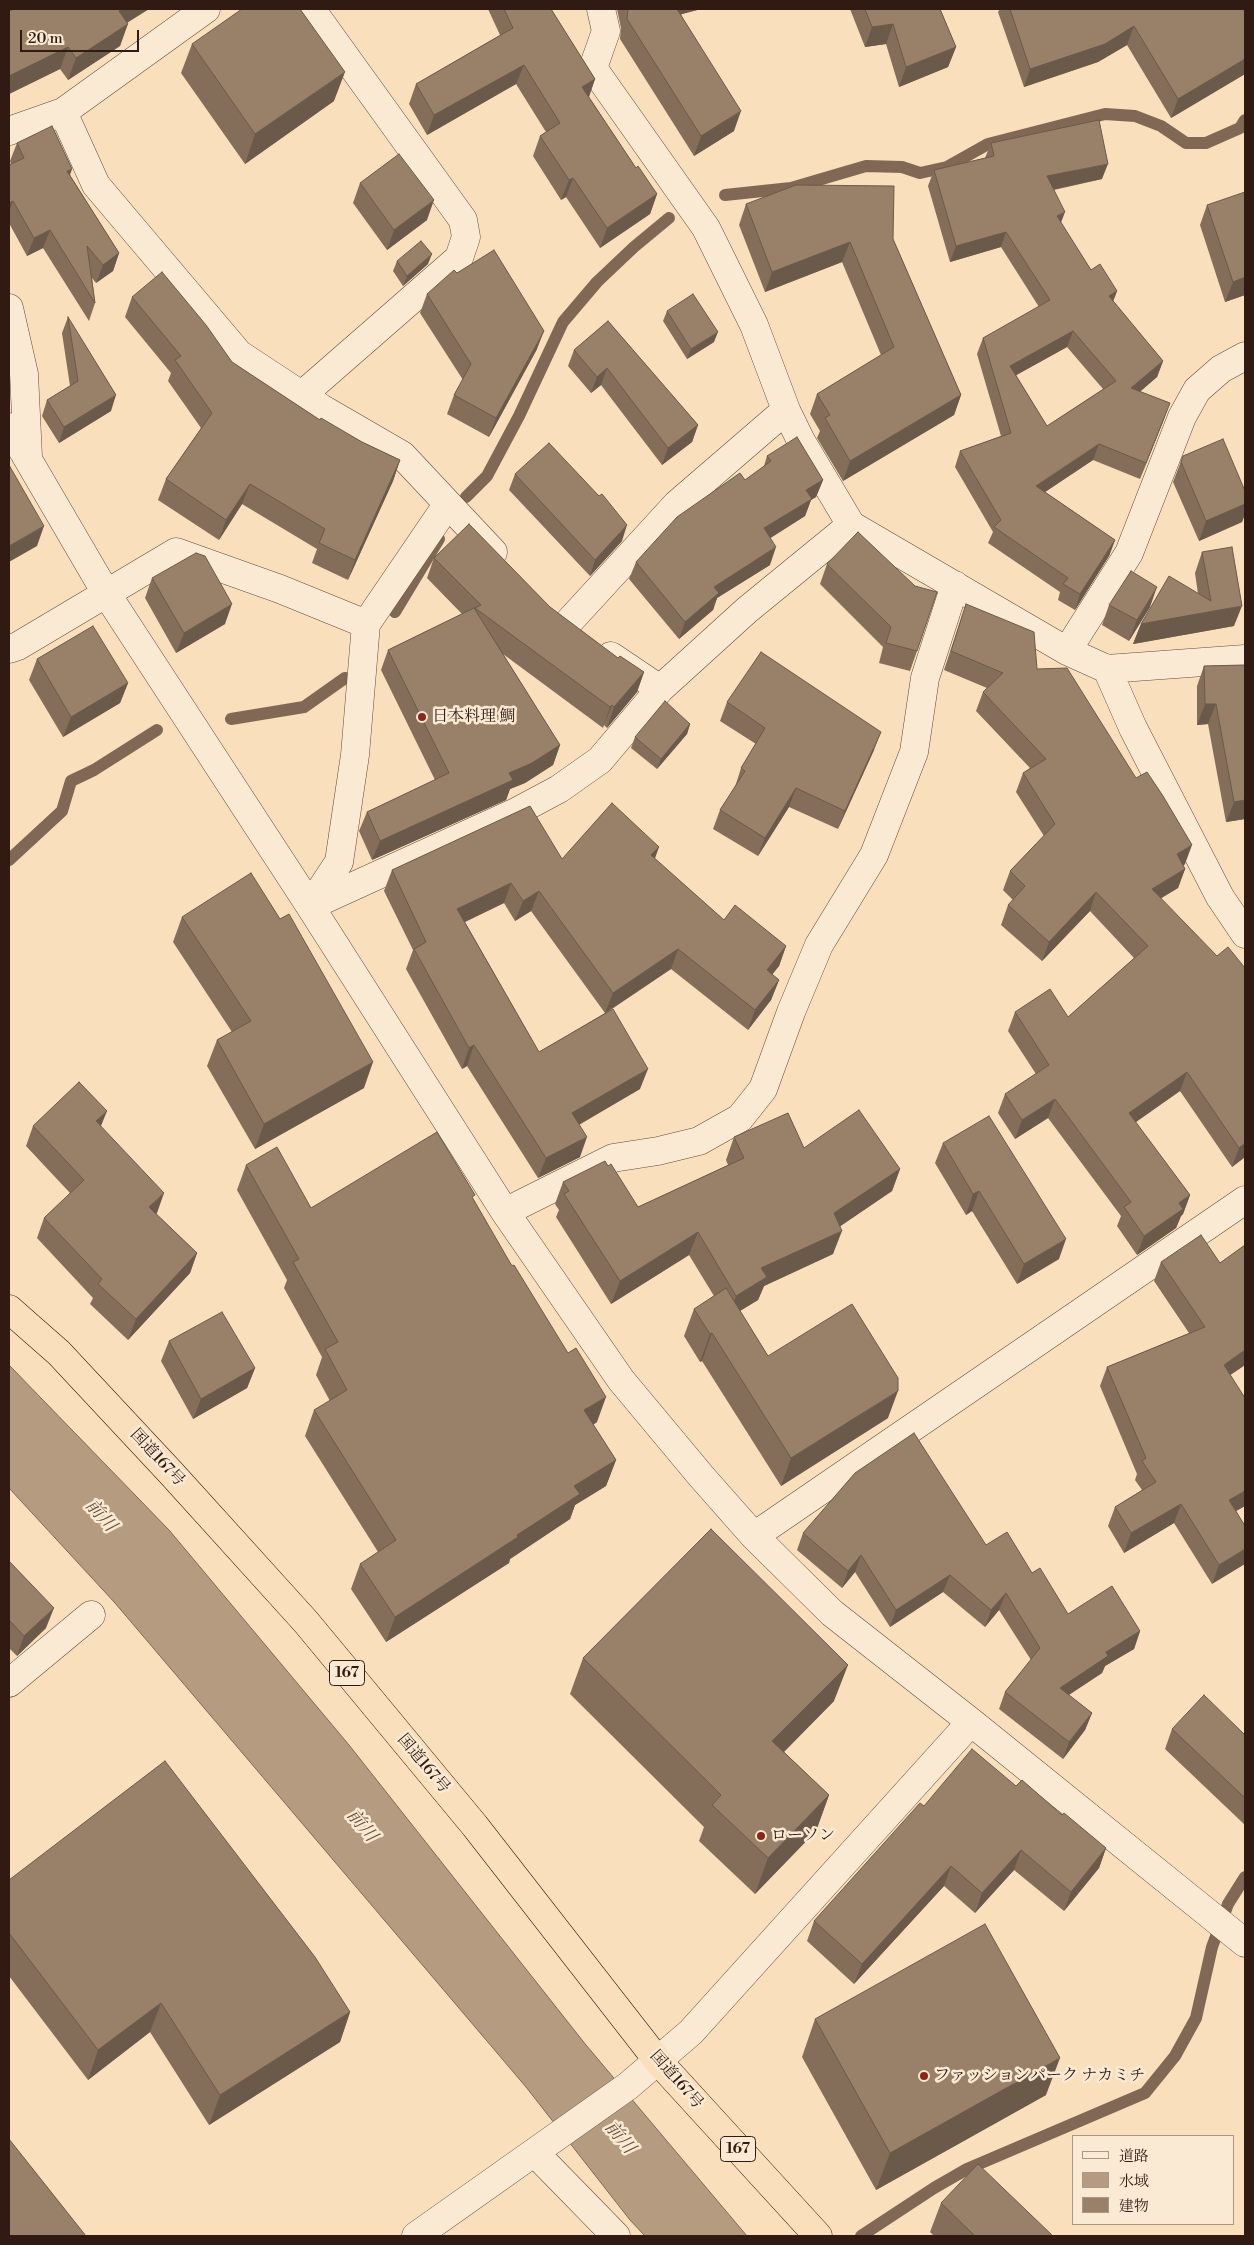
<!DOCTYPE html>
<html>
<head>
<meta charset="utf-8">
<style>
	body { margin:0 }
	#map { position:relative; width:1254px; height:2245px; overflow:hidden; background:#f9dfbb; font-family:"Libre Bodoni","Noto Serif JP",serif }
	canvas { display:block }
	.frame { position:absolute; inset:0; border:10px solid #301a11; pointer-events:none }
	.legend { position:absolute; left:1072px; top:2135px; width:162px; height:90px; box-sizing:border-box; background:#fbead3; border:1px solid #aa9785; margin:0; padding:6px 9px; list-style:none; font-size:15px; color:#301a11 }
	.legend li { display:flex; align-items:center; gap:10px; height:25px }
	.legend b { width:25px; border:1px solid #aa9785 }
	.scale { position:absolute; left:20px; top:30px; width:119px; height:22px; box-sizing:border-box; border:2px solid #301a11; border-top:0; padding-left:6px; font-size:15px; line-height:18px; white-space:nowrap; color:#301a11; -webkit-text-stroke:4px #fbead3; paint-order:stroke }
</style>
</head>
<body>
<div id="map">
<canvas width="1254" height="2245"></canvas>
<div class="frame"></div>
<ul class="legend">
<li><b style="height:6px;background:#fbead3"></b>道路</li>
<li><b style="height:14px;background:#b59c81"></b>水域</li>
<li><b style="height:14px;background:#998069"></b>建物</li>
</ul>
<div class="scale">20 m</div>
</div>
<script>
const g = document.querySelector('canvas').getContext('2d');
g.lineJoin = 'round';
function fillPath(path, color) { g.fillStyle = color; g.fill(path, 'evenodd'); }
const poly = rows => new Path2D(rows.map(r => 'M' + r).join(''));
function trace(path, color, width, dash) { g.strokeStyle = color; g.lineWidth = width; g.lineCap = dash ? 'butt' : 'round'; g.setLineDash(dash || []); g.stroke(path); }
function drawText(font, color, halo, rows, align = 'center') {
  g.font = font + ' "Libre Bodoni","Noto Serif JP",serif'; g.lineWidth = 5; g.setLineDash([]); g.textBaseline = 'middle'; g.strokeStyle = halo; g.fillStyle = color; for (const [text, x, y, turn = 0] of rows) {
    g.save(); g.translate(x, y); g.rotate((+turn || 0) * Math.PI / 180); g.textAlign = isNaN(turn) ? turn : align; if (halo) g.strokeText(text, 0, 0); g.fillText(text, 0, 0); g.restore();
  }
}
const water = poly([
	[9,1365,169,1530,349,1745,586,2045,747,2236,645,2236,630,2220,526,2087,115,1603,9,1488,9,1365]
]);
fillPath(water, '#b59c81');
trace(water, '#806854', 1);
trace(poly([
	[725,195,791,188,866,166,902,167,920,173,947,167,988,144,1105,114,1135,116,1161,126,1186,143,1206,143,1240,128,1245,120],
	[466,497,487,476,519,416,563,322,597,282,634,247,669,218],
	[395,612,439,539],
	[231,719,304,707,345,678],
	[9,860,62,811,71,781,94,770,157,730],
	[861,2236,934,2188,967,2169,1145,2093,1175,2056,1196,2018,1212,1947,1228,1904,1245,1877]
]), '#806854', 12);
const minor = poly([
	[601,9,606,31,593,68,706,228,754,325,786,410,801,441,851,525,1067,651],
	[63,112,96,185,239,354,321,408,402,455,493,552],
	[9,131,63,112,206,9],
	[9,308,24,374,28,457],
	[1245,356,1221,369,1197,390,1182,417,1129,553,1067,651,1107,669,1245,659],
	[302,395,459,258,466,237,463,220,311,9],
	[9,427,106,593,310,906,505,1212,621,1380,701,1476,754,1536,832,1613,971,1722,1245,1943],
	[566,625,677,504,786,410],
	[9,649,18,646,176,552,280,589,366,624],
	[611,656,660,689],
	[1107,669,1133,728,1220,897,1245,934],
	[310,906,514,813,559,789,600,760,660,689,747,610,851,525],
	[310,906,339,862,355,755,366,624,447,505],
	[505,1212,613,1158,658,1151,699,1141,740,1118,763,1089,791,1012,819,945,874,855,914,752,925,678,955,585],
	[754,1536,1245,1200],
	[9,1683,91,1615],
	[535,2153,616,2236],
	[416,2236,628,2086,691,2032,971,1722]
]);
const highway = poly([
	[9,1309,59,1353,172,1474,306,1622,475,1826,658,2061,818,2236]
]);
trace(minor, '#624b3c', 29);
trace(highway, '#301a11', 29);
trace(minor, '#fbead3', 28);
trace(highway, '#f9dfbb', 28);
fillPath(poly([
	[9,9,149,9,127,23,120,46,68,80,60,69,9,94],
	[488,9,551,9,595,79,589,97,636,168,657,194,650,214,600,248,566,197,561,200,533,156,540,136,546,132,516,84,427,135,409,104,416,84,500,35],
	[617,9,701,9,681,14,734,131,694,156,620,39,621,28],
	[850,9,940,9,956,47,948,67,899,87,886,44,865,47],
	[1000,9,1245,9,1245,74,1171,118,1127,45,1098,62,1024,87,998,12],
	[192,44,334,101,245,164,181,73],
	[17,143,70,175,119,253,113,271,96,283,92,278,95,303,89,321,43,248,27,256,9,223,9,165,11,164,10,161],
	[991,143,1102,179,1054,190,1061,223,1091,270,1117,291,1113,301,1163,361,1157,377,1140,391,1164,419,1140,479,1093,460,1045,492,1115,540,1109,556,1075,610,1058,600,1060,592,988,543,993,532,955,467,960,451,1001,436,977,354,983,338,1039,307,1001,247,950,262,928,186,934,170,985,158],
	[1067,347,1103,389,1047,426,1016,375],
	[360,183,427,220,387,250,353,203],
	[746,204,893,239,961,395,954,415,843,481,817,438,820,431,810,414,817,394,881,355,842,262,765,292,739,225],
	[1207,205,1245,295,1225,302,1200,225],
	[397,261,428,264,403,286,393,271],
	[457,273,537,349,489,437,447,414,454,395,463,380,420,313,427,294],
	[132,297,320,420,362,442,400,460,393,481,348,580,312,563,317,549,242,504,219,540,158,500,166,479,201,428,168,381,171,373,125,317],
	[667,311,714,342,687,359,663,321],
	[68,317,111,411,59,443,42,416,47,400,70,386,62,333],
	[608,321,698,425,692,442,662,465,601,385,591,393,568,366,574,350],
	[767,456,823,480,816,497,811,500,805,516,770,538,770,565,717,598,713,610,679,639,629,579,636,562,764,466],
	[1183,456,1245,504,1245,514,1242,522,1199,541,1173,482],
	[515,474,599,496,622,541,590,576,509,490],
	[1202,552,1234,626,1133,644,1141,624,1198,594,1195,573],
	[434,558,550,607,618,658,644,672,637,692,607,728,604,725,603,728,503,654,560,745,553,765,525,783,510,789,506,800,372,860,359,831,367,812,435,780,381,670,388,650,462,614,427,578],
	[827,564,917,651,910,671,879,663,883,647,820,584],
	[152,578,225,624,176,653,145,598],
	[966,604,1037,669,1185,864,1183,866,1185,869,1178,888,1161,898,1245,1157,1232,1167,1180,1091,1135,1122,1190,1195,1183,1214,1181,1216,1176,1228,1137,1255,1117,1226,1121,1216,1048,1118,1015,1139,998,1113,1005,1094,1036,1074,1008,1031,1015,1012,1068,1017,1134,958,1090,911,1042,961,1001,925,1008,905,1013,900,1003,890,1010,871,1044,836,1016,792,1023,773,1030,768,976,711,983,692,987,688,944,670],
	[1109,605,1150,607,1129,641,1102,625],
	[37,659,128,683,120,703,63,737,29,680],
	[1245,665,1245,819,1226,822,1208,724,1197,725,1197,686,1204,666],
	[727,702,874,750,838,829,789,807,758,856,713,829,720,810,735,787,741,768,756,744,720,721],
	[690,724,687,734,657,769,631,748,635,737],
	[562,859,655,859,724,920,786,946,779,966,772,974,779,980,771,1000,748,1030,671,969,606,1013,640,1089,579,1125,580,1157,538,1178,467,1066,462,1069,406,969,413,950,384,891,392,870],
	[504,903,515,921,531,911,605,1013,539,1052,465,922],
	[182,917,280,919,364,1088,255,1149,207,1066,217,1040,232,1032,173,942],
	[33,1126,101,1126,157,1213,156,1214,197,1253,190,1273,128,1340,90,1304,93,1298,37,1238,44,1218,70,1193,26,1146],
	[734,1137,804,1148,900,1169,892,1191,840,1226,833,1254,764,1286,758,1300,740,1311,768,1356,888,1418,781,1486,702,1361,700,1362,684,1336,694,1309,714,1296,689,1255,611,1304,556,1217,559,1210,555,1204,563,1182,608,1166,638,1207,728,1165,726,1160],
	[943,1143,1059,1259,1017,1284,972,1211,966,1215,935,1163],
	[246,1165,311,1208,474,1200,597,1422,593,1425,616,1460,606,1486,575,1505,570,1519,510,1559,509,1563,386,1642,351,1589,360,1564,378,1552,305,1436,314,1410,330,1401,316,1375,322,1357,284,1288,287,1280,237,1190],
	[1245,1245,1245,1365,1230,1375,1245,1398,1245,1506,1236,1511,1245,1526,1212,1584,1174,1523,1124,1553,1108,1526,1115,1507,1142,1490,1135,1480,1137,1474,1100,1386,1107,1367,1189,1333,1154,1281,1161,1262,1220,1263],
	[169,1341,255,1368,247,1388,193,1419,161,1361],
	[803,1533,986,1545,1032,1573,1068,1614,1140,1631,1134,1649,1105,1666,1102,1673,1069,1695,1092,1713,1085,1730,1063,1759,999,1709,1005,1692,1031,1660,999,1610,985,1627,943,1592,890,1627,855,1572,842,1588,797,1550],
	[9,1561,46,1628,17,1656,9,1648],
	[583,1658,834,1701,784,1752,829,1795,816,1831,755,1894,699,1841,704,1827,570,1694],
	[1172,1729,1245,1735,1245,1825,1165,1749],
	[1016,1786,1062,1815,1106,1848,1099,1868,1064,1911,1014,1870,975,1913,944,1886,854,1984,807,1941,814,1921,924,1806],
	[9,1880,350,2012,340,2042,209,2125,150,2032,88,2080,9,1976],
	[815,2019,1046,2095,876,2190,802,2057],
	[941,2203,1053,2236,934,2236,930,2232]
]), '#846e5a');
fillPath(poly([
	[122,9,149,9,111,32,119,11],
	[667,9,701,9,664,19],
	[128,24,120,46,68,80,76,58],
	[893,24,886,44,865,47,872,27],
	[1134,26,1127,45,1098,62,1024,87,1030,69],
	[68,47,60,69,9,94,9,76],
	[956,47,948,67,899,87,906,67],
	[1245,59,1245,74,1171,118,1178,99],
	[524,65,516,84,427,135,434,115],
	[345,72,334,101,245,164,255,134],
	[595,79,588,99,582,87],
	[741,111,734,131,694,156,701,136],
	[1108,164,1102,179,1041,192,1047,176],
	[72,169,66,187,67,171],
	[573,178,566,197,561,200,569,180],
	[657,194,650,214,600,248,607,228],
	[434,200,427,220,387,250,394,230],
	[13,201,9,212,9,203],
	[1065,212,1059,228,1057,216],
	[50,230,43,248,27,256,34,238],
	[1006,232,1001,247,950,262,956,246],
	[850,242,842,262,765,292,772,272],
	[119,253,113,271,96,283,103,265],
	[432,254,428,264,403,286,407,276],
	[1245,277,1245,295,1225,302,1233,282],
	[1117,291,1111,307,1109,296],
	[544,331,537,349,489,437,496,418],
	[1073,331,1067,347,1004,382,1010,366],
	[718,332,714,342,687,359,691,349],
	[1163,361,1157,377,1126,404,1131,388],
	[607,368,601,385,591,393,597,377],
	[116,395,111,411,59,443,64,427],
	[961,395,954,415,843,481,850,461],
	[1170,403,1164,419,1140,479,1146,463],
	[698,425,692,442,662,465,668,448],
	[1099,444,1093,460,1030,502,1036,486],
	[400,460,393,481,348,580,355,560],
	[823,480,816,497,811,500,805,516,758,546,764,528,806,490],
	[250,484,242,504,219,540,226,520],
	[1245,504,1245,514,1242,522,1199,541,1206,521],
	[627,525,622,541,590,576,595,560],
	[44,526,37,546,9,562,9,546],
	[1115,540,1109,556,1075,610,1080,594],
	[776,547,770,565,717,598,713,610,679,639,685,622,714,587],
	[1157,587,1150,607,1129,641,1137,620],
	[232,604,225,624,176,653,184,633],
	[1242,606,1234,626,1133,644,1141,624],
	[644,672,637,692,607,728,614,707],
	[128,683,120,703,63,737,71,717],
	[1205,704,1216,704,1208,724,1197,725],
	[612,705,604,725,603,728,610,707],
	[690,724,687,734,657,769,661,759],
	[881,732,874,750,838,829,845,811],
	[560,745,553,765,525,783,510,789,506,800,372,860,380,841],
	[796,788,789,807,758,856,765,838],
	[1245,800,1245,819,1226,822,1234,802],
	[1192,845,1185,864,1170,873,1177,854],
	[659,847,652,867,651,855],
	[1185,869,1178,888,1145,908,1152,889],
	[511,883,504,903,450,929,457,909],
	[539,891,531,911,515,921,523,901],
	[1096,892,1090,911,1042,961,1049,942],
	[786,946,779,966,760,990,767,970],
	[678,949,671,969,605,1013,613,993],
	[779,980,771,1000,748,1030,755,1010],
	[474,1045,467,1066,462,1069,469,1048],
	[373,1062,364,1088,255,1149,264,1124],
	[648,1069,640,1089,564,1133,572,1113],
	[1187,1072,1180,1091,1122,1132,1129,1113],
	[1055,1099,1048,1118,1015,1139,1022,1120],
	[107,1111,99,1131,96,1121],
	[587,1137,580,1157,538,1178,546,1158],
	[1245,1143,1245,1157,1232,1167,1239,1148],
	[900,1169,892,1191,826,1236,834,1213],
	[979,1191,972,1211,966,1215,973,1194],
	[164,1193,157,1213,142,1227,149,1207],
	[1190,1195,1183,1214,1181,1216,1176,1228,1137,1255,1144,1236,1179,1203],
	[842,1231,833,1254,764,1286,758,1300,728,1318,736,1296,761,1268],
	[698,1232,689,1255,611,1304,620,1281],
	[1066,1239,1059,1259,1017,1284,1024,1264],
	[197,1253,190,1273,128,1340,136,1319],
	[712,1333,702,1361,700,1362,710,1334],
	[1245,1350,1245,1365,1217,1384,1224,1365],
	[255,1368,247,1388,193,1419,201,1399],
	[898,1391,888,1418,781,1486,791,1458],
	[606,1397,597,1422,575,1436,584,1410],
	[616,1460,606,1486,575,1505,570,1519,510,1559,509,1563,386,1642,395,1617,517,1535,574,1486],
	[1245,1491,1245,1506,1222,1519,1229,1500],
	[1181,1504,1174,1523,1124,1553,1131,1533],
	[1245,1549,1245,1564,1212,1584,1219,1565],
	[861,1555,855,1572,842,1588,848,1571],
	[950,1575,943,1592,890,1627,896,1610],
	[1006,1593,999,1610,985,1627,991,1610],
	[54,1608,46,1628,17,1656,24,1636],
	[1140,1631,1134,1649,1105,1666,1102,1673,1053,1705,1060,1688,1106,1652],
	[848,1665,834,1701,759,1777,772,1741],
	[1092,1713,1085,1730,1063,1759,1069,1742],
	[829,1795,816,1831,755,1894,768,1858],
	[1106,1848,1099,1868,1064,1911,1071,1892],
	[1021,1850,1014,1870,975,1913,982,1893],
	[951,1866,944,1886,854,1984,862,1964],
	[161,2003,150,2032,88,2080,98,2050],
	[350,2012,340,2042,209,2125,220,2095],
	[1060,2058,1046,2095,876,2190,890,2153]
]), '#6b5a4a');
const building = poly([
	[14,9,122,9,119,11,128,24,76,58,68,47,9,76,9,11,14,9],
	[242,9,300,9,345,72,255,134,192,44,242,9],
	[504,9,551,9,595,79,582,87,636,168,638,166,657,194,607,228,573,178,569,180,540,136,560,123,524,65,434,115,416,84,513,28,504,9],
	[628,9,677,9,741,111,701,136,627,19,628,9],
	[865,9,940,9,956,47,906,67,893,24,872,27,865,9],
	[1010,9,1245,9,1245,59,1178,99,1134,26,1105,44,1030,69,1010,9],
	[1099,120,1108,164,1047,176,1065,212,1057,216,1091,270,1100,264,1117,291,1109,296,1163,361,1131,388,1170,403,1146,463,1099,444,1036,486,1115,540,1080,594,1063,584,1068,578,994,527,1001,520,960,451,1011,433,983,338,1050,300,1006,232,956,246,934,170,994,156,991,143,1099,120],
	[1073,331,1116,381,1047,426,1010,366,1073,331],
	[52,126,72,169,67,171,119,253,103,265,87,246,95,303,50,230,34,238,13,201,9,203,9,165,24,158,17,143,52,126],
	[399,154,434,200,394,230,360,183,399,154],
	[796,185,894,186,893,239,961,395,850,461,825,418,830,415,817,394,894,347,850,242,772,272,746,204,796,185],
	[1245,192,1245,277,1233,282,1207,205,1245,192],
	[421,241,432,254,407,276,397,261,421,241],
	[494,250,544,331,496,418,454,395,471,364,427,294,454,270,457,273,494,250],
	[162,272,206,325,232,362,320,420,321,418,362,442,400,460,355,560,319,543,325,529,250,484,226,520,166,479,212,413,175,360,181,356,132,297,162,272],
	[693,294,718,332,691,349,667,311,693,294],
	[68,317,116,395,64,427,47,400,78,381,68,317],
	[608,321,698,425,668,448,607,368,597,377,574,350,608,321],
	[797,437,823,480,806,490,812,499,764,528,776,547,714,587,719,593,685,622,636,562,677,517,740,473,745,480,771,461,767,456,797,437],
	[1223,439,1245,491,1245,504,1206,521,1181,462,1183,456,1223,439],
	[549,443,599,496,602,494,627,525,595,560,515,474,549,443],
	[9,465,44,526,9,546,9,465],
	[469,524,550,607,618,658,620,656,644,672,614,707,612,705,610,707,475,608,481,605,434,558,469,524],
	[858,532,915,586,937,592,917,651,886,643,891,627,827,564,858,532],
	[1232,547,1242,606,1141,624,1169,576,1211,601,1202,552,1232,547],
	[196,553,205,556,232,604,184,633,152,578,196,553],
	[1131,571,1157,587,1137,620,1109,605,1131,571],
	[966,604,1034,632,1037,669,1067,668,1136,778,1147,772,1163,796,1192,845,1177,854,1185,869,1152,889,1217,956,1228,947,1245,968,1245,1143,1239,1148,1187,1072,1129,1113,1190,1195,1179,1203,1183,1209,1144,1236,1124,1207,1131,1202,1055,1099,1022,1120,1005,1094,1049,1065,1015,1012,1050,989,1068,1017,1148,946,1096,892,1049,942,1008,905,1025,886,1010,871,1055,824,1023,773,1046,759,983,692,1003,673,951,651,966,604],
	[474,608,560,745,532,763,509,773,513,780,380,841,367,812,449,773,388,650,474,608],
	[93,626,128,683,71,717,37,659,93,626],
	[761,652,881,732,845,811,796,788,765,838,720,810,745,771,741,768,765,728,727,702,761,652],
	[1245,665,1245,800,1234,802,1216,704,1205,704,1204,666,1245,665],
	[665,701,690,724,661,759,635,737,665,701],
	[612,803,659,847,651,855,724,920,735,905,786,946,767,970,779,980,755,1010,678,949,613,993,539,891,523,901,511,883,457,909,539,1052,613,1009,648,1069,572,1113,587,1137,546,1158,474,1045,469,1048,414,949,426,942,392,870,530,806,562,859,612,803],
	[251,873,280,919,289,914,373,1062,264,1124,217,1040,251,1021,182,917,251,873],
	[79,1082,107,1111,96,1121,164,1193,149,1207,197,1253,136,1319,98,1284,102,1279,44,1218,84,1180,33,1126,79,1082],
	[859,1110,900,1169,834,1213,842,1231,761,1268,767,1277,736,1296,698,1232,620,1281,564,1194,569,1191,563,1182,605,1161,608,1166,611,1164,638,1207,744,1158,734,1137,788,1113,804,1148,859,1110],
	[989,1116,1066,1239,1024,1264,979,1191,973,1194,943,1143,989,1116],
	[437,1132,475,1195,472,1197,512,1266,514,1265,568,1353,576,1348,606,1397,584,1410,616,1460,574,1486,580,1494,517,1535,518,1537,395,1617,360,1564,396,1540,314,1410,347,1390,325,1349,338,1342,293,1262,299,1259,246,1165,277,1147,311,1208,437,1132],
	[1201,1235,1220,1263,1245,1245,1245,1350,1224,1365,1245,1398,1245,1491,1229,1500,1245,1526,1245,1549,1219,1565,1181,1504,1131,1533,1115,1507,1156,1482,1142,1461,1146,1458,1107,1367,1205,1327,1161,1262,1201,1235],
	[726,1288,768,1356,852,1304,898,1378,898,1391,791,1458,712,1333,710,1334,694,1309,726,1288],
	[222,1312,255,1368,201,1399,169,1341,222,1312],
	[914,1433,986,1545,1007,1532,1032,1573,1040,1568,1068,1614,1112,1586,1140,1631,1106,1652,1108,1656,1060,1688,1092,1713,1069,1742,1005,1692,1040,1648,1006,1593,991,1610,950,1575,896,1610,861,1555,848,1571,803,1533,855,1473,914,1433],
	[711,1529,848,1665,772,1741,829,1795,768,1858,712,1805,721,1795,583,1658,711,1529],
	[9,1561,54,1608,24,1636,9,1620,9,1561],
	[1204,1695,1245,1735,1245,1798,1172,1729,1204,1695],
	[972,1749,1016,1786,1022,1780,1062,1815,1064,1813,1106,1848,1071,1892,1021,1850,982,1893,951,1866,862,1964,814,1921,920,1803,924,1806,972,1749],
	[165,1761,315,1957,350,2012,220,2095,161,2003,98,2050,9,1933,9,1880,165,1761],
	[985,1924,1060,2058,890,2153,815,2019,985,1924],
	[9,2139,86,2236,9,2236,9,2139],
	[978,2164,1053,2236,975,2236,941,2203,978,2164]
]);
fillPath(building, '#998069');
trace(building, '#6b5a4a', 1);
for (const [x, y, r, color] of [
	[422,717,5,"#8f2418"],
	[761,1836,5,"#8f2418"],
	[924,2076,5,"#8f2418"]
]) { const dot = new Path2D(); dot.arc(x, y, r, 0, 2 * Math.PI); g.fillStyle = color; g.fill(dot); trace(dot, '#fbead3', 2); }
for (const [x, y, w] of [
	[347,1673,35],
	[738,2149,35]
]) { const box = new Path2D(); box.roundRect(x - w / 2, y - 12.5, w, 25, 4); g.fillStyle = '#fbead3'; g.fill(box); trace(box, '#301a11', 1); }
drawText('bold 15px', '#301a11', null, [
	["167",347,1673],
	["167",738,2149]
]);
drawText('16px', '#301a11', '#fbead3', [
	["日本料理 鯛",432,717],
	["ローソン",771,1836],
	["ファッションパーク ナカミチ",934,2076]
], 'left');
drawText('16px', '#301a11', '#fbead3', [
	["国道167号",157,1458,47],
	["国道167号",423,1764,50],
	["国道167号",676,2080,49]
]);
drawText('italic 18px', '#654e3e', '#fbead3', [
	["前川",100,1516,48],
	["前川",361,1826,50],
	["前川",619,2138,50]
]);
</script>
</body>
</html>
